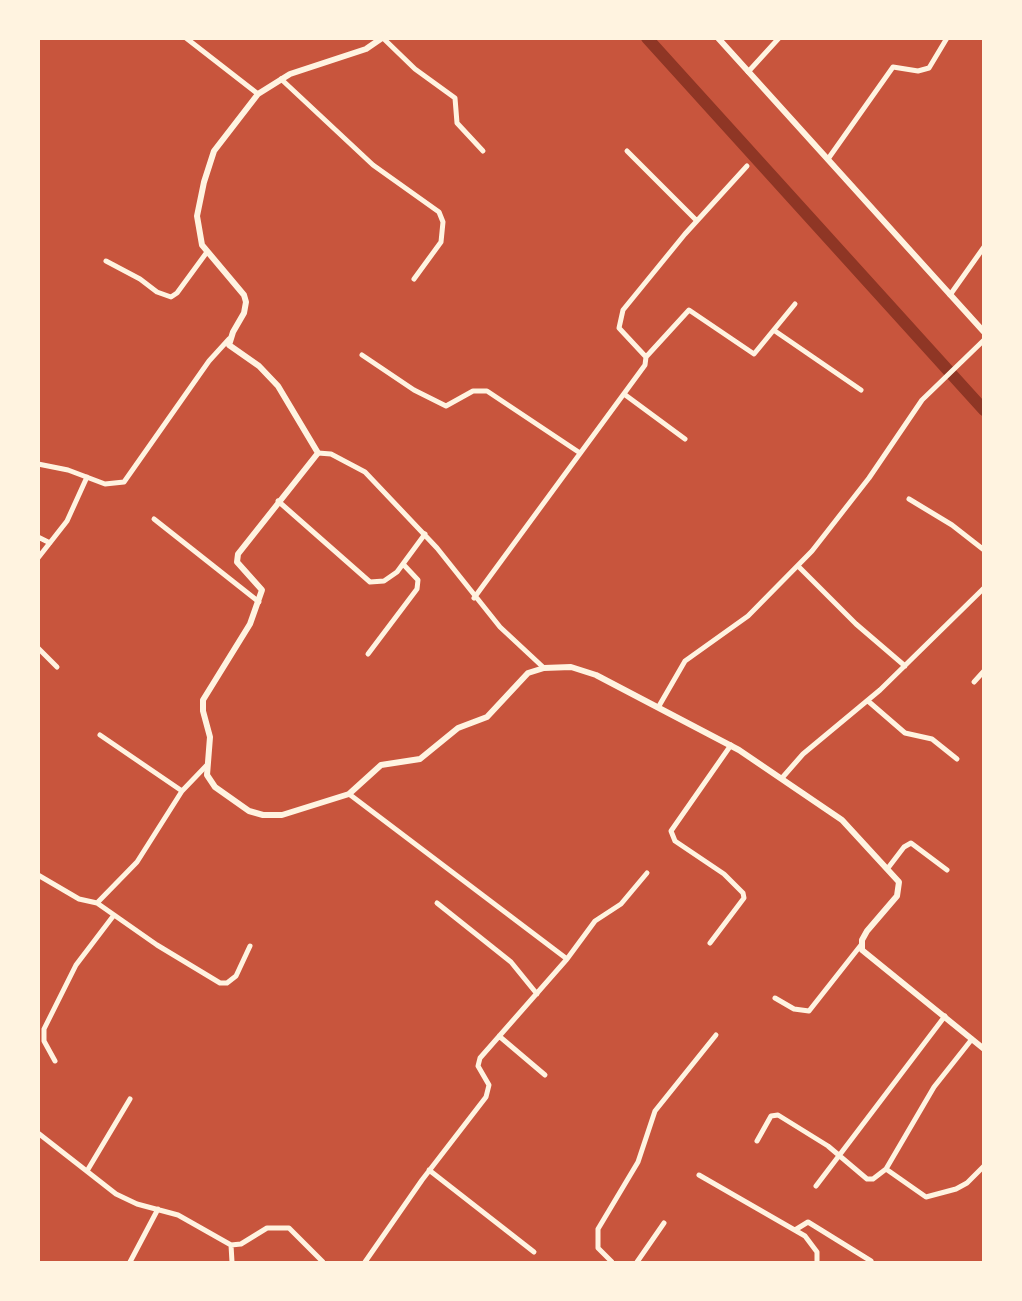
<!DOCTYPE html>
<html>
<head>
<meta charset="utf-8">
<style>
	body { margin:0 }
	#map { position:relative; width:1022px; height:1301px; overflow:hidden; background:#c8553d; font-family:"IBM Plex Serif",serif }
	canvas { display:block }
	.frame { position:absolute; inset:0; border:40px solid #fff3e0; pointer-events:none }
</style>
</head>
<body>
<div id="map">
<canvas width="1022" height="1301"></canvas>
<div class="frame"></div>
</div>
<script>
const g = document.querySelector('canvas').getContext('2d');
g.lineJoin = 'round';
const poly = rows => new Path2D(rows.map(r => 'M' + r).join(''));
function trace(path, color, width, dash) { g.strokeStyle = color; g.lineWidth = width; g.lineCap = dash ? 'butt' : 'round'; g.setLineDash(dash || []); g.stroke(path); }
trace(poly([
	[647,38,984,410]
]), '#8f3625', 12);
trace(poly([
	[186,38,258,94],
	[383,38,415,69,455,98,457,123,483,151],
	[748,72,779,38],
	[281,79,373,165,439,212,443,222,441,242,414,279],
	[627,151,697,221],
	[828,159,893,67,918,71,929,68,947,38],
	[106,261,140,279,157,292,171,297,177,293,207,252],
	[950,295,984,247],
	[775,331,861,390],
	[362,355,414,390,446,406,473,391,487,391,580,453],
	[646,357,689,310,754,354,795,304],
	[624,394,685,439],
	[318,453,331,454,365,472,437,548,500,627,544,668],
	[38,464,68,470,105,484,124,482,209,361,229,339],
	[909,499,952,525,984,550],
	[278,501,370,582,384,581,397,572,425,534],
	[154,519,259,602],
	[38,537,50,543],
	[38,558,67,521,87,477],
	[798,566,856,624,905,666],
	[474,598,645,365,646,357,619,328,623,310,685,234,747,166],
	[38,648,57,667],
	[368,654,417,589,418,580,403,564],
	[974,682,984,671],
	[868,701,905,733,932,739,957,759],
	[659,706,685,661,748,616,812,551,869,478,922,400,984,340],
	[100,735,182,791],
	[782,778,803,754,880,690,984,588],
	[349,794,567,959,480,1058,478,1066,489,1085,486,1097,422,1180,365,1262],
	[888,868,904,847,911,843,947,870],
	[38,875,79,899,97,903,137,862,182,791,206,766],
	[97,903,157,945,220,983,227,983,236,976,250,946],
	[437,903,511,962,537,994],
	[710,943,744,898,743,893,724,874,675,841,671,831,731,745],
	[567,959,595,921,621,904,647,873],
	[775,998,794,1009,809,1011,861,945],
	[499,1036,545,1075],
	[55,1061,44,1041,44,1029,76,965,114,915],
	[38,1133,116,1194,137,1204,178,1215,231,1245,241,1244,267,1228,289,1228,323,1262],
	[757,1141,771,1116,778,1115,828,1146,867,1179,873,1179,886,1169,926,1197,956,1189,967,1183,984,1166],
	[886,1169,934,1087,972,1039],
	[429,1170,534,1252],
	[87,1171,130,1099],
	[699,1175,805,1236,817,1252,817,1262],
	[816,1186,945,1016],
	[795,1230,808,1222,871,1261],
	[231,1245,232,1262],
	[130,1262,158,1209],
	[612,1262,598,1248,598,1229,638,1162,655,1111,716,1035],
	[637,1262,664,1223]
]), '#fff3e0', 5);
trace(poly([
	[382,38,366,49,290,74,258,94,214,151,204,182,197,216,202,245,244,295,246,302,244,313,233,332,229,345,259,366,278,386,318,453,238,554,237,562,262,590,250,624,203,700,203,711,210,737,207,775,215,787,249,811,263,815,282,815,349,794,381,765,420,759,458,728,487,717,528,673,544,668,571,667,596,675,739,750,842,820,899,882,897,896,867,931,862,940,862,950,984,1049],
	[718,38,984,332]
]), '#fff3e0', 6);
</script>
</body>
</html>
